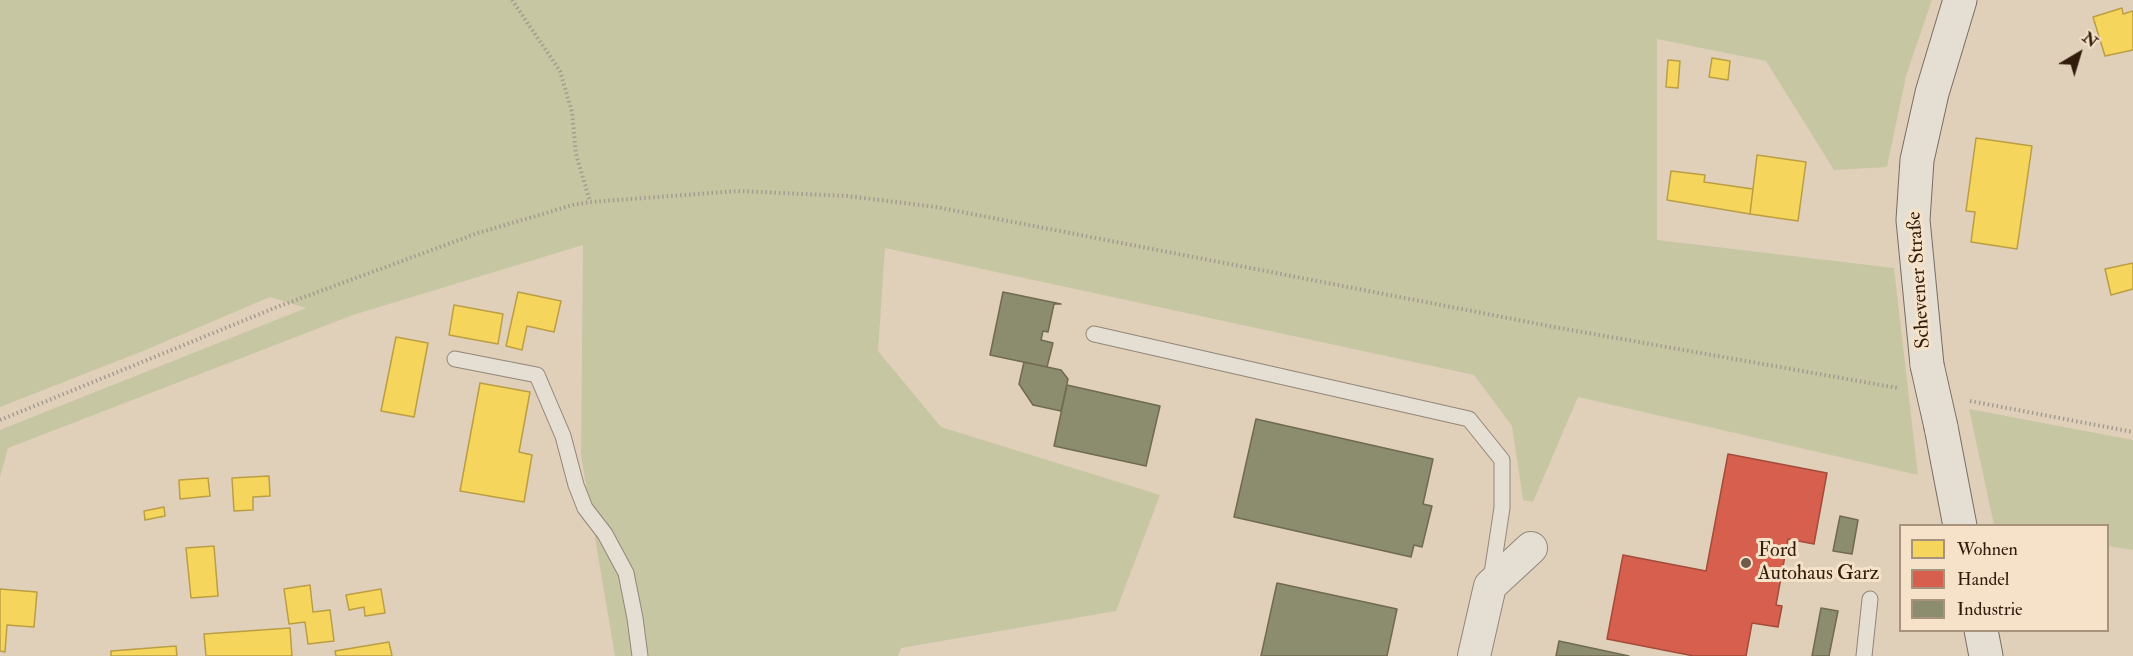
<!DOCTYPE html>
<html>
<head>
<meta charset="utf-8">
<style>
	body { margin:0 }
	#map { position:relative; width:2133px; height:656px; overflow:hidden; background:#e0d0ba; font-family:"IM FELL Double Pica",serif }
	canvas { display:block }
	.legend { position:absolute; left:1899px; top:524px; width:210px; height:108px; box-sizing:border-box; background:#f5e2c8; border:2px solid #a6927d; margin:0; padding:8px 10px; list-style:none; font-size:18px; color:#301b0c }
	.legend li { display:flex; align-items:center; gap:12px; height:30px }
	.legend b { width:30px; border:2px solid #a6927d }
	.north { position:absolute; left:2049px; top:24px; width:60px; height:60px; -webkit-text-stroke:4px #f5e2c8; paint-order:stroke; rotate:38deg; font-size:16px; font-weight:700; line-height:24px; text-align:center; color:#301b0c }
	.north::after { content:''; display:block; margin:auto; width:21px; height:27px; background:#301b0c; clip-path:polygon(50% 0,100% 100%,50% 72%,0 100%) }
</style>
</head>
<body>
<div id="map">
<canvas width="2133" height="656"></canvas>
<ul class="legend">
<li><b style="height:16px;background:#f6d55c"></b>Wohnen</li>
<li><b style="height:16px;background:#d6604d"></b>Handel</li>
<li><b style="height:16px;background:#8c8c6e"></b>Industrie</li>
</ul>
<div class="north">N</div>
</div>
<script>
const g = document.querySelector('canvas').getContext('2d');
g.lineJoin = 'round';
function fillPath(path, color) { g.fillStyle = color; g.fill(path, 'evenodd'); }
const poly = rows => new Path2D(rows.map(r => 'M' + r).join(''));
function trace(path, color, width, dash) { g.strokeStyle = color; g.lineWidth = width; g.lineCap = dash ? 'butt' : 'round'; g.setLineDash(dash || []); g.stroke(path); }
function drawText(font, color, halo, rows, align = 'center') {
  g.font = font + ' "IM FELL Double Pica",serif'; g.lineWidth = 6; g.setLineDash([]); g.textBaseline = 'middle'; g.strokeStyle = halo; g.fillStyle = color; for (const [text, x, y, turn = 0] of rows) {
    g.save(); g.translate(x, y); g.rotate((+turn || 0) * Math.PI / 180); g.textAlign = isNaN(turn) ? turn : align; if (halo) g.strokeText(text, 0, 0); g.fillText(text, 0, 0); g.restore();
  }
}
fillPath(poly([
	[0,0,1932,0,1906,76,1887,167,1834,170,1766,61,1657,39,1657,240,1894,268,1918,475,1578,397,1533,502,1523,500,1512,426,1474,375,885,248,878,351,941,427,1160,495,1116,611,901,648,898,656,615,656,581,455,583,245,353,315,8,448,0,477,0,430,306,308,270,297,143,351,0,407],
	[1969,409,2133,440,2133,550,2108,546,2108,526,1994,525]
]), '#c7c6a2');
const homes = poly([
	[2122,8,2123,14,2133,11,2133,50,2105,56,2093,17,2122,8],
	[1712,58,1730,61,1728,80,1709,77,1712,58],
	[1668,60,1680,61,1678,88,1666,87,1668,60],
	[1976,138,2032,146,2017,249,1971,242,1975,212,1966,211,1976,138],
	[1757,155,1806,162,1798,221,1750,214,1757,155],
	[1671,171,1705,175,1704,182,1753,189,1750,214,1667,200,1671,171],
	[2133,263,2133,289,2111,295,2105,269,2133,263],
	[518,292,561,301,554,332,527,326,522,350,506,346,518,292],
	[454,305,503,314,498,344,449,335,454,305],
	[396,337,428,343,414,417,381,411,396,337],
	[480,383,530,392,519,452,532,455,524,502,460,491,480,383],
	[269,476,270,496,253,497,253,510,234,511,232,478,269,476],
	[208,478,210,496,180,499,179,480,208,478],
	[164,507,165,516,145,520,144,511,164,507],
	[214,546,218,596,191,598,186,548,214,546],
	[310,585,313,612,330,610,334,641,308,644,305,622,289,624,284,589,310,585],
	[0,589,37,592,34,627,7,625,5,652,0,651,0,589],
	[381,589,385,613,365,616,364,607,349,610,346,595,381,589],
	[290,628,292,656,206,656,204,634,290,628],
	[389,642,392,656,336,656,335,651,389,642],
	[176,646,177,656,111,656,111,651,176,646]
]);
fillPath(homes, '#f6d55c');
trace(homes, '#bb9d44', 1.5);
const shops = poly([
	[1728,454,1827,473,1814,544,1788,539,1776,605,1782,606,1778,627,1752,623,1746,656,1694,656,1607,639,1623,555,1706,571,1728,454]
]);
fillPath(shops, '#d6604d');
trace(shops, '#a44b3a', 1.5);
const industry = poly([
	[1003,292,1061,304,1054,304,1048,332,1043,331,1041,340,1053,343,1047,367,990,355,1003,292],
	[1024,362,1061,370,1068,379,1061,411,1033,405,1019,384,1024,362],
	[1067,385,1160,406,1146,466,1054,446,1067,385],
	[1256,419,1433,459,1423,504,1432,506,1422,547,1414,545,1411,557,1234,517,1256,419],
	[1840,516,1858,520,1852,554,1833,551,1840,516],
	[1277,583,1397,609,1387,656,1261,656,1277,583],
	[1821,608,1838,611,1829,656,1812,656,1821,608],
	[1559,641,1629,656,1556,656,1559,641]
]);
fillPath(industry, '#8c8c6e');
trace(industry, '#706a51', 1.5);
const lane = poly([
	[1094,334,1469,419,1502,460,1502,508,1491,580],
	[455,359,537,375,563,436,576,485,585,508,605,534,626,573,635,618,640,656],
	[1864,656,1870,599]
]);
const street = poly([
	[1474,656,1490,586,1531,548]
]);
const secondary = poly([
	[1927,365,1913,220,1917,160,1932,93,1960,0],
	[1941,427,1960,526],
	[1981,630,1986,656]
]);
trace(lane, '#928678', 17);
trace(street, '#928678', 34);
trace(secondary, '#796e61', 35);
trace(poly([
	[512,0,560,71,572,112,576,154,590,202],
	[1970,401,2133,432],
	[0,420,277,307,478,233,573,205,590,202,738,191,847,196,936,207,1554,327,1898,388]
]), '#a49b91', 4, [1.5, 3]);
trace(lane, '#e5ded3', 15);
trace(street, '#e5ded3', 32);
trace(secondary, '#e5ded3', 33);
const secondaryBridge = poly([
	[1927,365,1941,427]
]);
trace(secondaryBridge, '#796e61', 35, []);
trace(secondaryBridge, '#e5ded3', 33);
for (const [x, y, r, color] of [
	[1746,563,6,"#6e5a49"]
]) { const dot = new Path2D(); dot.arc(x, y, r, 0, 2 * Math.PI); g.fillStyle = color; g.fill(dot); trace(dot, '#f5e2c8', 2); }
drawText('20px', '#301b0c', '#f5e2c8', [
	["Schevener Straße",1920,280,-94]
]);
drawText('20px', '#301b0c', '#f5e2c8', [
	["Ford",1758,552],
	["Autohaus Garz",1758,575]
], 'left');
</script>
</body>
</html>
